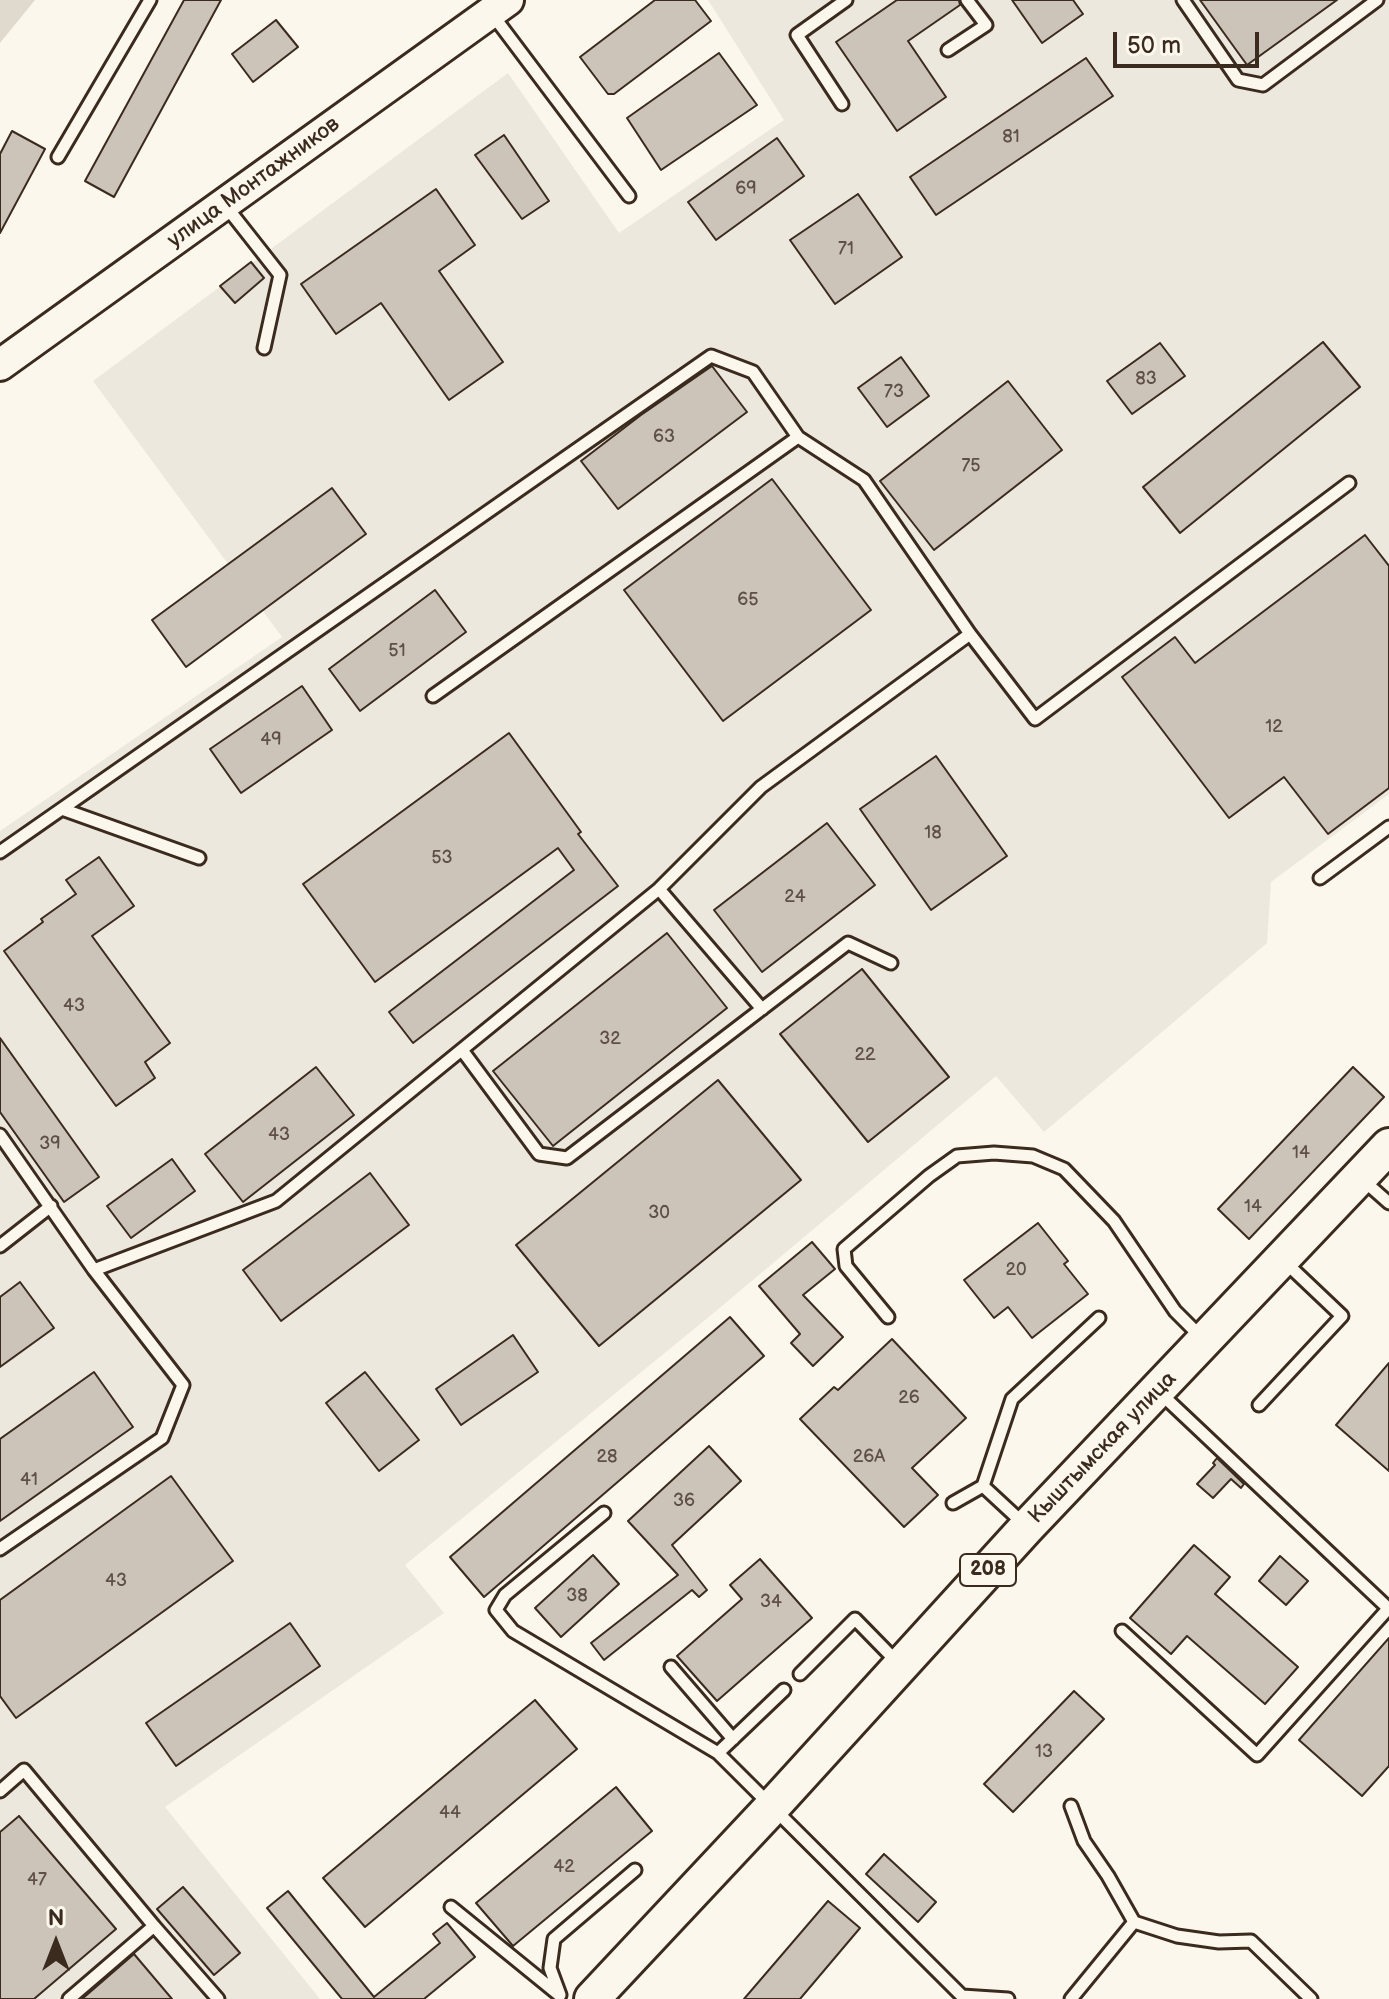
<!DOCTYPE html>
<html>
<head>
<meta charset="utf-8">
<style>
	body { margin:0 }
	#map { position:relative; width:1389px; height:1999px; overflow:hidden; background:#fbf7ec; font-family:"Balsamiq Sans",sans-serif }
	canvas { display:block }
	.north { position:absolute; left:16px; top:1903px; width:80px; height:80px; -webkit-text-stroke:6px #fbf7ec; paint-order:stroke; rotate:0deg; font-size:22px; font-weight:700; line-height:32px; text-align:center; color:#3b2a1e }
	.north::after { content:''; display:block; margin:auto; width:28px; height:36px; background:#3b2a1e; clip-path:polygon(50% 0,100% 100%,50% 72%,0 100%) }
	.scale { position:absolute; left:1113px; top:32px; width:146px; height:36px; box-sizing:border-box; border:4px solid #3b2a1e; border-top:0; padding-left:10px; font-size:24px; line-height:28px; white-space:nowrap; color:#3b2a1e; -webkit-text-stroke:6px #fbf7ec; paint-order:stroke }
</style>
</head>
<body>
<div id="map">
<canvas width="1389" height="1999"></canvas>
<div class="north">N</div>
<div class="scale">50 m</div>
</div>
<script>
const g = document.querySelector('canvas').getContext('2d');
g.lineJoin = 'round';
function fillPath(path, color) { g.fillStyle = color; g.fill(path, 'evenodd'); }
const poly = rows => new Path2D(rows.map(r => 'M' + r).join(''));
function trace(path, color, width, dash) { g.strokeStyle = color; g.lineWidth = width; g.lineCap = dash ? 'butt' : 'round'; g.setLineDash(dash || []); g.stroke(path); }
function drawText(font, color, halo, rows, align = 'center') {
  g.font = font + ' "Balsamiq Sans",sans-serif'; g.lineWidth = 7; g.setLineDash([]); g.textBaseline = 'middle'; g.strokeStyle = halo; g.fillStyle = color; for (const [text, x, y, turn = 0] of rows) {
    g.save(); g.translate(x, y); g.rotate((+turn || 0) * Math.PI / 180); g.textAlign = isNaN(turn) ? turn : align; if (halo) g.strokeText(text, 0, 0); g.fillText(text, 0, 0); g.restore();
  }
}
fillPath(poly([
	[708,0,1389,0,1389,794,1271,882,1267,943,1044,1132,996,1076,710,1316,405,1565,444,1613,165,1807,320,1999,0,1999,0,831,282,637,93,381,508,73,619,233,784,120]
]), '#ede8dd');
fillPath(poly([
	[0,0,35,0,0,43]
]), '#dfd9ce');
const building = poly([
	[184,0,221,0,114,197,85,181,184,0],
	[655,0,695,0,711,21,614,94,608,94,580,57,655,0],
	[897,0,959,0,960,5,908,41,946,97,897,131,836,42,897,0],
	[1012,0,1073,0,1083,14,1042,43,1012,0],
	[1200,0,1337,0,1247,65,1200,0],
	[276,20,298,47,253,82,232,54,276,20],
	[719,53,757,105,661,170,627,118,719,53],
	[1086,58,1113,96,936,215,910,177,1086,58],
	[12,131,45,149,0,233,0,154,12,131],
	[504,135,549,201,522,219,475,155,504,135],
	[777,138,804,176,716,240,688,202,777,138],
	[436,189,475,245,439,271,503,362,449,400,381,303,336,334,301,284,436,189],
	[858,194,902,257,835,304,790,240,858,194],
	[251,262,264,278,235,303,220,286,251,262],
	[1323,342,1360,387,1180,533,1143,487,1323,342],
	[1160,343,1185,376,1132,414,1107,381,1160,343],
	[901,357,929,396,887,427,858,388,901,357],
	[712,366,747,412,618,509,581,461,641,415,712,366],
	[1008,381,1062,450,934,550,880,481,1008,381],
	[772,479,871,610,723,721,624,590,772,479],
	[332,488,366,534,186,667,152,620,332,488],
	[1365,535,1389,566,1389,788,1328,834,1284,777,1229,818,1122,677,1175,637,1195,663,1365,535],
	[435,590,466,632,360,711,329,669,435,590],
	[302,686,332,730,241,793,210,749,302,686],
	[509,733,581,832,578,834,618,886,413,1043,389,1012,574,870,558,848,375,982,303,884,509,733],
	[936,756,1007,856,931,910,860,809,936,756],
	[827,823,875,885,762,972,714,910,827,823],
	[99,857,134,906,92,936,170,1043,145,1062,155,1078,116,1106,4,951,43,922,41,919,76,894,66,880,99,857],
	[667,933,727,1008,553,1146,493,1071,667,933],
	[862,969,949,1077,868,1142,780,1034,862,969],
	[0,1038,99,1177,64,1202,0,1112,0,1038],
	[316,1067,354,1115,243,1202,205,1154,316,1067],
	[1353,1067,1384,1097,1249,1239,1218,1209,1353,1067],
	[718,1080,801,1180,599,1346,516,1245,718,1080],
	[172,1159,195,1191,131,1238,107,1206,172,1159],
	[370,1173,409,1225,281,1321,243,1270,370,1173],
	[1038,1223,1068,1261,1064,1264,1088,1294,1032,1338,1008,1307,994,1318,964,1280,1038,1223],
	[812,1242,835,1269,803,1295,843,1337,813,1366,791,1343,800,1334,759,1286,812,1242],
	[20,1282,54,1328,0,1367,0,1297,20,1282],
	[730,1317,764,1356,484,1597,450,1557,730,1317],
	[513,1335,538,1372,461,1425,436,1389,513,1335],
	[892,1339,966,1418,912,1468,938,1495,904,1527,800,1419,834,1387,838,1390,892,1339],
	[1389,1363,1389,1471,1336,1425,1389,1363],
	[94,1372,133,1427,0,1521,0,1439,94,1372],
	[365,1372,419,1440,379,1471,326,1403,365,1372],
	[709,1446,741,1481,672,1545,707,1590,699,1597,692,1590,604,1660,591,1643,678,1575,628,1521,709,1446],
	[1217,1458,1244,1484,1241,1488,1231,1479,1213,1498,1197,1484,1215,1465,1213,1463,1217,1458],
	[171,1476,233,1561,16,1718,0,1696,0,1600,171,1476],
	[1194,1545,1230,1577,1215,1594,1298,1667,1265,1704,1187,1636,1171,1654,1130,1618,1194,1545],
	[593,1555,619,1584,561,1637,535,1608,593,1555],
	[1280,1556,1308,1581,1286,1605,1259,1581,1280,1556],
	[760,1559,812,1618,717,1701,677,1656,742,1599,730,1585,760,1559],
	[290,1623,320,1666,176,1766,146,1723,290,1623],
	[1389,1638,1389,1766,1362,1796,1299,1740,1389,1638],
	[1074,1691,1104,1719,1013,1812,984,1784,1074,1691],
	[535,1700,577,1749,365,1927,323,1878,535,1700],
	[616,1787,652,1831,513,1946,476,1903,616,1787],
	[19,1816,116,1929,34,1999,0,1999,0,1832,19,1816],
	[884,1854,936,1902,918,1922,866,1874,884,1854],
	[183,1887,240,1953,214,1975,157,1909,183,1887],
	[288,1891,374,1997,440,1943,433,1934,447,1923,475,1957,424,1999,342,1999,267,1908,288,1891],
	[828,1901,860,1928,800,1999,744,1999,828,1901],
	[134,1954,172,1999,82,1999,134,1954]
]);
fillPath(building, '#ccc4b9');
trace(building, '#3b2a1e', 2);
const lane = poly([
	[1183,0,1238,80,1263,85,1377,0],
	[492,14,629,196],
	[948,50,986,25,967,0],
	[842,104,797,35,846,0],
	[58,157,150,0],
	[225,205,280,275,264,348],
	[433,696,798,437,864,480,970,634,1035,719,1349,483],
	[62,809,199,858],
	[0,852,711,356,753,372,798,437],
	[1320,878,1389,827],
	[659,889,762,1009],
	[462,1050,539,1154,567,1158,848,943,891,963],
	[0,1135,94,1270,183,1385,162,1438,0,1549],
	[1363,1180,1389,1203],
	[0,1246,51,1206],
	[94,1270,276,1201,659,889,761,787,970,634],
	[888,1317,846,1266,844,1249,929,1176,957,1156,994,1153,1033,1156,1064,1169,1114,1221,1175,1311,1202,1338],
	[1158,1391,1389,1609],
	[1259,1405,1342,1316,1283,1260],
	[983,1486,1024,1524],
	[953,1503,983,1486,1012,1399,1099,1318],
	[604,1513,505,1595,496,1610,513,1631,718,1753,962,1996,1008,1999],
	[1122,1631,1257,1755,1387,1610],
	[671,1667,733,1739],
	[800,1674,855,1619,898,1663],
	[718,1753,784,1690],
	[0,1791,24,1770,154,1926],
	[1071,1806,1084,1841,1108,1876,1134,1922],
	[451,1907,558,1994],
	[560,1995,550,1968,554,1939,635,1870],
	[69,1999,154,1926,218,1999],
	[1071,1999,1134,1922,1177,1936,1219,1942,1251,1941,1311,1999]
]);
const secondary = poly([
	[0,365,508,0]
]);
const primary = poly([
	[592,1999,772,1807,1027,1527,1389,1146]
]);
trace(lane, '#3b2a1e', 17);
trace(secondary, '#3b2a1e', 36);
trace(primary, '#3b2a1e', 40);
trace(lane, '#fbf7ec', 11);
trace(secondary, '#fbf7ec', 30);
trace(primary, '#fbf7ec', 34);
drawText('18px', '#5f5045', null, [
	["81",1011,137],
	["69",746,189],
	["71",846,249],
	["83",1146,379],
	["73",894,392],
	["63",664,437],
	["75",971,466],
	["65",748,600],
	["51",397,651],
	["12",1274,727],
	["49",271,740],
	["18",933,833],
	["53",442,858],
	["24",795,897],
	["43",74,1006],
	["32",610,1039],
	["22",865,1055],
	["43",279,1135],
	["39",50,1144],
	["14",1301,1153],
	["14",1253,1207],
	["30",659,1213],
	["20",1016,1270],
	["26",909,1398],
	["28",607,1457],
	["26А",869,1457],
	["41",29,1480],
	["36",684,1501],
	["43",116,1581],
	["38",577,1596],
	["34",771,1602],
	["13",1044,1752],
	["44",450,1813],
	["42",564,1867],
	["47",37,1880]
]);
for (const [x, y, w] of [
	[988,1570,56]
]) { const box = new Path2D(); box.roundRect(x - w / 2, y - 16, w, 32, 6); g.fillStyle = '#fbf7ec'; g.fill(box); trace(box, '#3b2a1e', 2); }
drawText('bold 20px', '#3b2a1e', null, [
	["208",988,1570]
]);
drawText('22px', '#3b2a1e', '#fbf7ec', [
	["улица Монтажников",254,183,-36],
	["Кыштымская улица",1103,1448,-46]
]);
</script>
</body>
</html>
